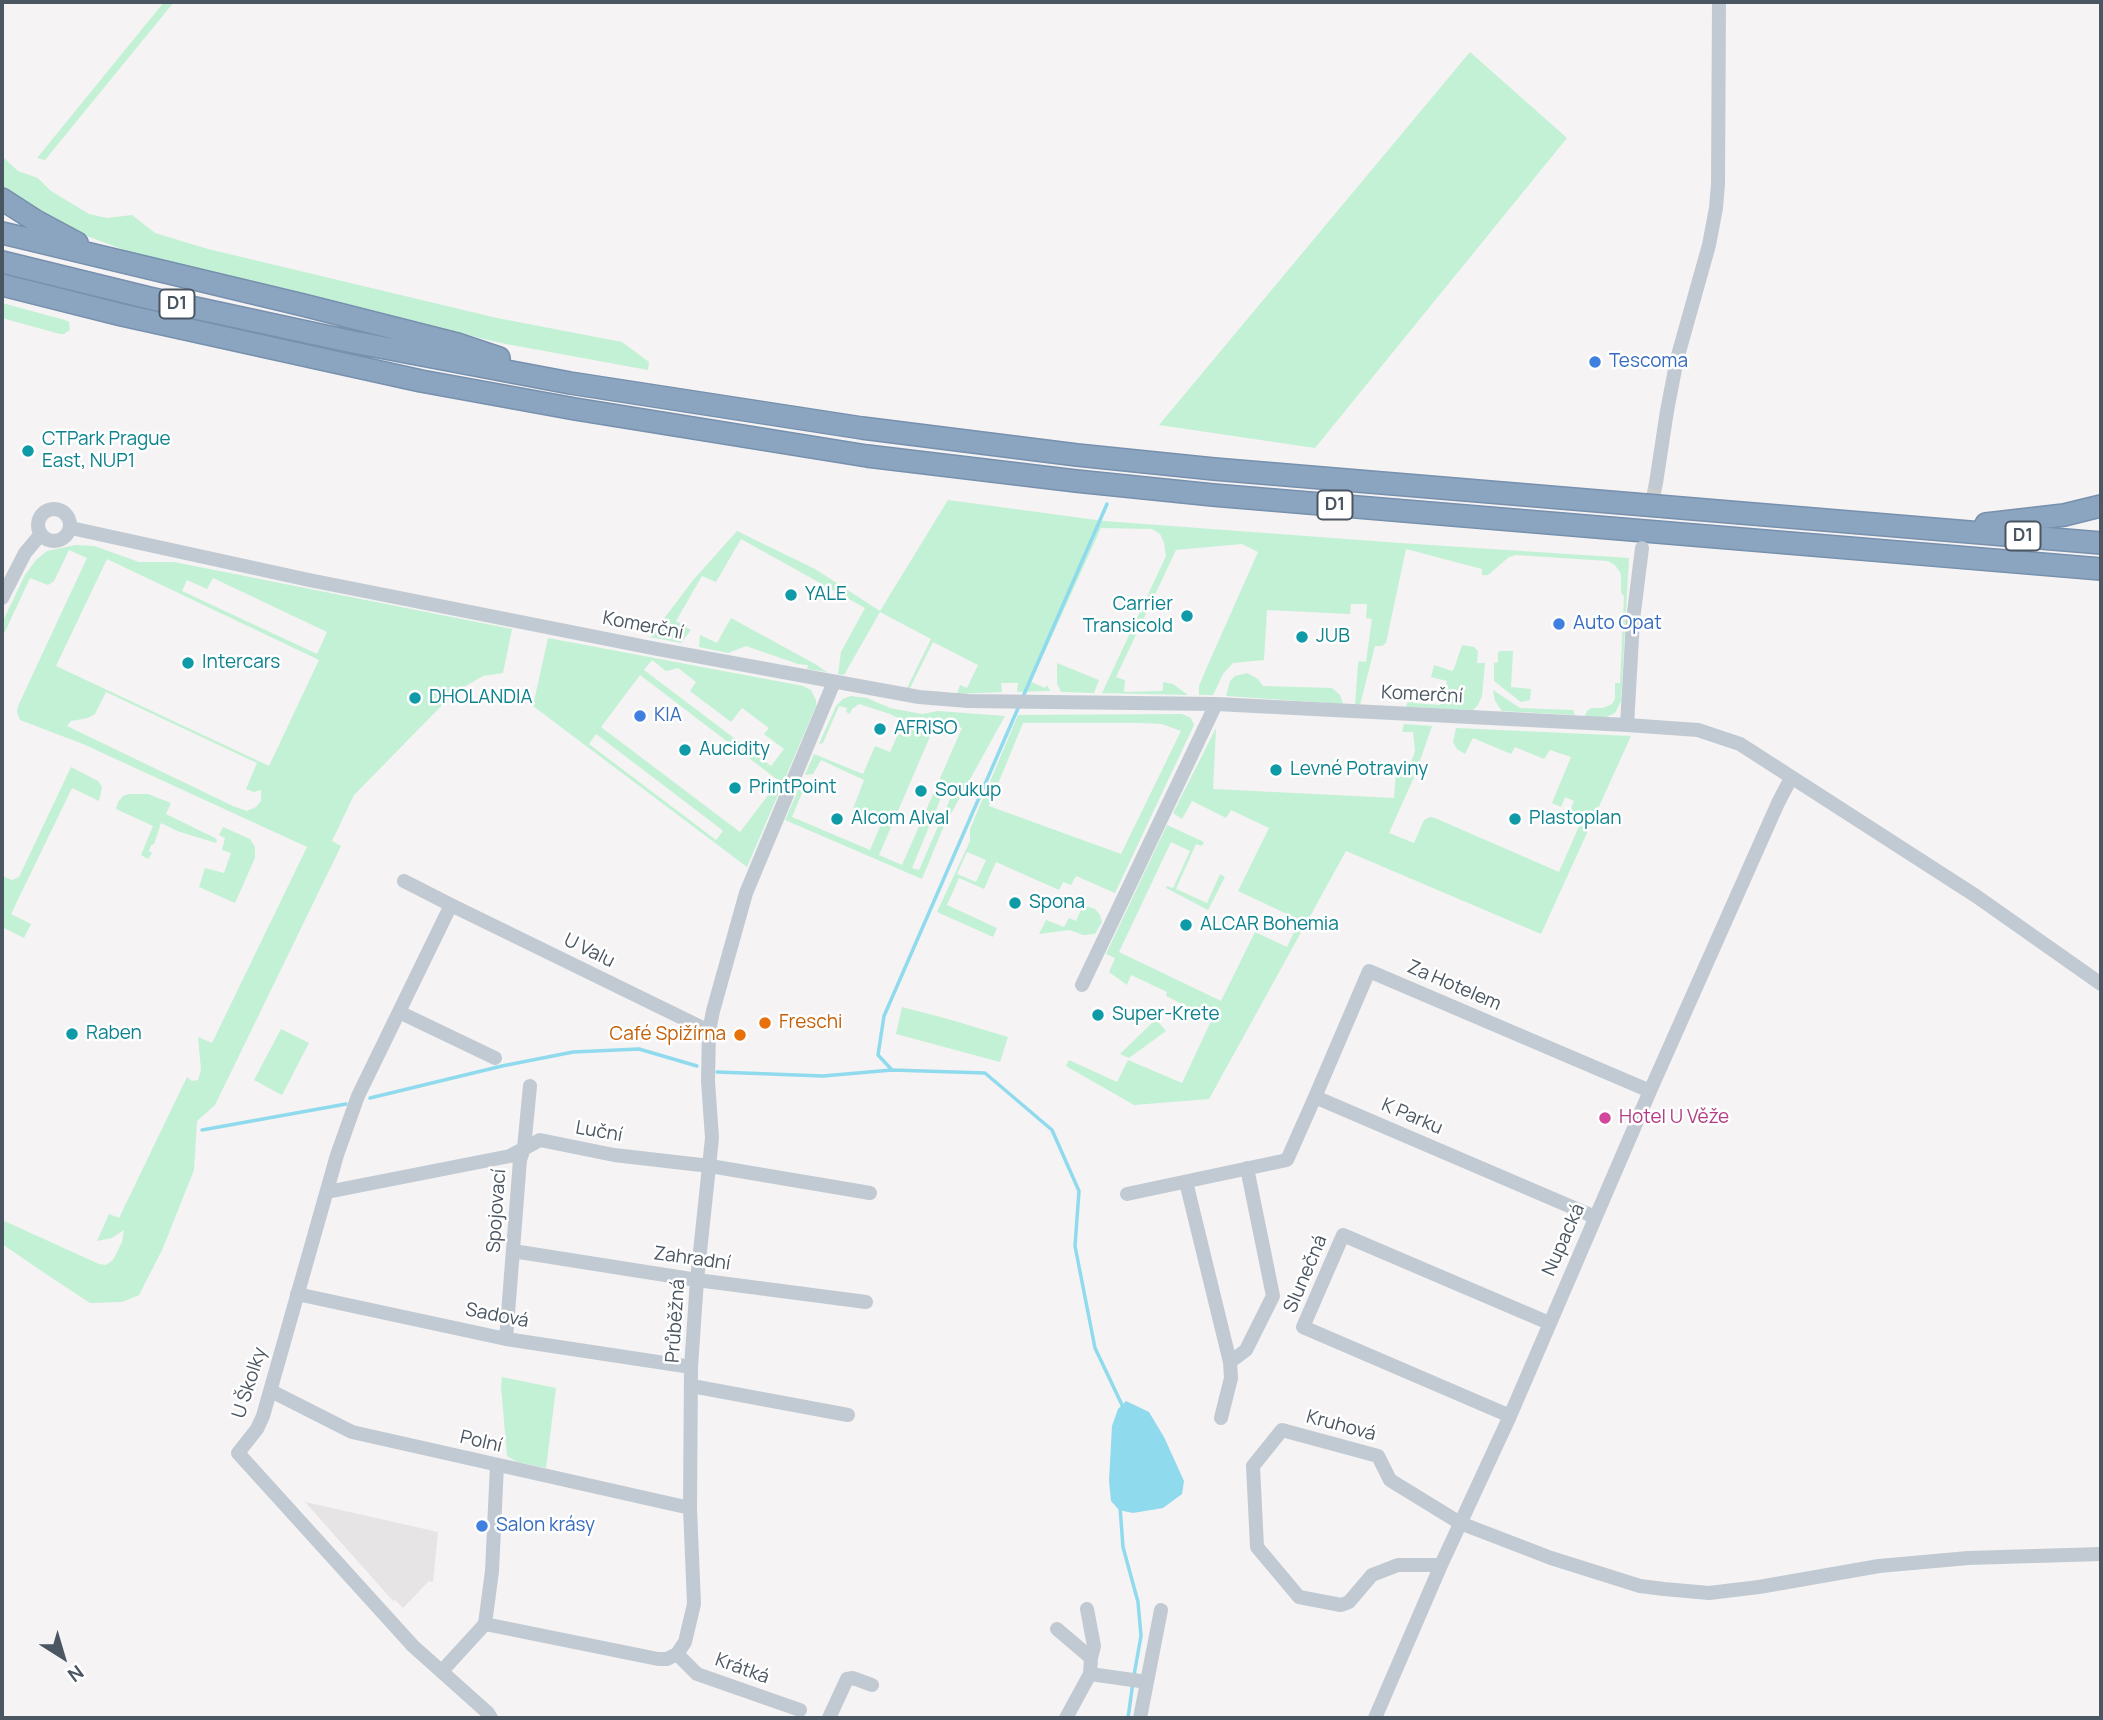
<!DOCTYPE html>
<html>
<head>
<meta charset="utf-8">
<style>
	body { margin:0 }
	#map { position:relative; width:2103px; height:1720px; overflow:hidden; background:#f5f3f3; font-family:Manrope,sans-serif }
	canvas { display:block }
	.frame { position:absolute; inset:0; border:4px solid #4a5661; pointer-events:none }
	.north { position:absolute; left:28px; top:1622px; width:70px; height:70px; -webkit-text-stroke:5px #fff; paint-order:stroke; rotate:143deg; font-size:19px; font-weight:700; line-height:28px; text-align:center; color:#4a5661 }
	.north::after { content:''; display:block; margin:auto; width:24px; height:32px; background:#4a5661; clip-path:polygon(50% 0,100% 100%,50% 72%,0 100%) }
</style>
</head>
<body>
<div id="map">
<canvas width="2103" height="1720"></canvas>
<div class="frame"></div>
<div class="north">N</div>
</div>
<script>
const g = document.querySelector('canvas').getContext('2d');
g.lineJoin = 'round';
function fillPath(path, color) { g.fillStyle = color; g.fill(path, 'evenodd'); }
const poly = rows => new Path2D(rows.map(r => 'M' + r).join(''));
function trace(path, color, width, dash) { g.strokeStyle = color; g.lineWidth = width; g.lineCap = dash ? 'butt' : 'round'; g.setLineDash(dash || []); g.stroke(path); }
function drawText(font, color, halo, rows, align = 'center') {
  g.font = font + ' Manrope,sans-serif'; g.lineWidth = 5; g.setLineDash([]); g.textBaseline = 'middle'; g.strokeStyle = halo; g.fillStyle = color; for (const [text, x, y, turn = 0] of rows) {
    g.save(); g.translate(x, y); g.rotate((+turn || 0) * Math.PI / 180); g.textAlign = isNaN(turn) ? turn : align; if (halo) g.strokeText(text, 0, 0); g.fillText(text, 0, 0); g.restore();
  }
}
fillPath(poly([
	[305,1502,438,1532,433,1582,429,1581,403,1608,395,1600,393,1601]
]), '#e6e4e5');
fillPath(poly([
	[164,2,174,2,45,160,37,158],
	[1470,52,1567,138,1315,448,1159,425],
	[2,156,18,171,38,178,51,191,89,214,107,218,132,215,155,233,208,249,497,318,622,342,649,362,648,370,501,343,148,259,63,227,2,188],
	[2,303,65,320,69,322,70,330,64,334,60,334,2,318],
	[948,500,1104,521,1400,543,1629,558,1621,701,1615,713,1604,718,1585,716,1587,711,1591,708,1603,708,1612,704,1615,699,1615,683,1620,683,1624,596,1621,593,1621,574,1615,565,1608,561,1516,555,1509,557,1488,575,1482,575,1482,569,1406,549,1386,643,1382,646,1375,646,1360,705,1355,705,1358,665,1359,661,1366,662,1372,619,1366,618,1367,604,1351,604,1350,614,1267,610,1264,660,1233,663,1223,674,1213,695,1199,695,1199,686,1207,667,1258,552,1242,544,1176,550,1116,677,1125,680,1124,692,1161,691,1163,690,1163,682,1173,684,1188,695,1102,693,1166,556,1164,543,1160,534,1152,529,1101,528,1031,682,1045,688,1047,685,1050,691,1017,692,1018,683,1001,683,1002,692,957,694,960,685,967,688,978,665,933,642,910,688,907,688,931,639,880,612,844,675,838,674,841,652,865,608,741,539,716,582,702,576,676,621,691,630,681,643,650,637,694,579,737,531,815,569,880,611],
	[76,545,94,546,139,562,174,562,512,629,503,673,483,676,455,692,354,795,332,841,341,846,215,1105,197,1121,194,1170,163,1248,139,1295,122,1302,90,1303,46,1274,2,1244,2,1220,99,1264,106,1265,113,1260,122,1242,124,1230,112,1238,97,1241,109,1214,119,1218,187,1077,192,1081,198,1080,201,1070,198,1037,212,1043,307,847,83,744,20,720,17,712,18,706,87,558,69,550,54,581,48,585,30,578,2,638,2,623,25,575,36,560,47,551],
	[107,559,319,660,269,766,56,666],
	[213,578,327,632,317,654,182,591,187,580,207,589],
	[106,692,257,763,246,789,254,792,261,790,261,801,256,807,247,811,233,806,67,726,71,721,88,718,95,714],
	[731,618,815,664,827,672,807,669,808,665,798,664,746,646,728,653,699,647,700,635,717,643],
	[548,638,803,686,811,690,816,700,816,706,747,867,533,706],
	[652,660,666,671,678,668,696,682,690,691,731,722,742,708,769,728,764,734,784,749,771,766,644,670],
	[640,675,779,781,740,832,601,727],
	[596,734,721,829,723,831,716,840,589,744],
	[1462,645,1474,647,1478,651,1477,663,1485,663,1482,696,1478,705,1473,710,1406,707,1410,696,1413,697,1413,703,1440,705,1447,681,1431,677,1434,665,1452,671,1454,669],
	[1501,651,1513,651,1511,687,1531,689,1530,700,1521,702,1494,681,1494,663,1498,662,1498,652],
	[1057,663,1099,680,1094,693,1061,692,1057,683],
	[1247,673,1258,679,1263,686,1332,688,1340,695,1343,704,1226,696,1230,681,1235,676],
	[1493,690,1520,708,1573,710,1575,715,1502,711,1495,701],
	[851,696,867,698,890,708,922,714,938,711,1005,716,943,828,922,879,785,820,800,786,804,788,792,817,870,850,882,822,853,809,864,780,821,760,813,774,805,775,814,754,863,774,875,746,890,752,898,734,905,736,910,724,890,714,859,704,852,709,850,714,846,712,847,708,839,706,823,743,819,744,836,706,843,699],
	[938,718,962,728,902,865,879,855],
	[946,786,954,790,919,870,912,868],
	[1182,714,1191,718,1194,725,1115,893,1076,876,1071,885,1063,882,1059,890,996,862,984,889,959,878,947,905,997,928,993,937,937,912,970,841,970,829,1018,715],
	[1023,723,1141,723,1162,724,1181,731,1121,854,989,806],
	[967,852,986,860,976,882,957,874],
	[1404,724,1432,726,1415,775,1389,833,1414,843,1424,820,1430,817,1435,818,1559,872,1583,817,1570,811,1574,801,1565,797,1561,807,1552,803,1571,757,1550,750,1544,759,1515,747,1511,754,1473,738,1465,754,1457,749,1453,742,1456,728,1631,736,1541,934,1346,851,1209,1099,1134,1105,1066,1066,1069,1060,1117,1082,1128,1060,1182,1083,1212,1019,1166,996,1167,992,1131,975,1127,985,1109,972,1115,958,1106,954,1167,825,1204,842,1202,846,1196,844,1176,889,1207,903,1220,874,1225,877,1208,910,1166,888,1167,886,1173,888,1190,851,1171,842,1119,952,1221,1001,1255,932,1287,947,1300,920,1238,891,1269,828,1231,810,1226,818,1192,801,1182,819,1173,813,1216,728,1213,789,1394,798,1396,772,1407,774,1415,751,1413,732,1402,732],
	[71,767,98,781,102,787,99,801,72,788,11,914,31,924,24,938,2,927,2,901,4,894,2,888,2,876,12,880,19,877],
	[129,794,148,794,171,803,166,814,215,838,217,840,216,843,177,831,161,823,154,844,151,845,149,851,152,853,148,859,141,855,153,826,116,809,118,802,123,796],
	[223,827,250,839,255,847,255,858,235,903,199,887,205,868,224,873,231,853,222,850,225,838,219,835],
	[1083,905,1095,909,1100,915,1102,922,1095,934,1083,935,1070,930,1039,934,1046,920,1064,927,1069,918,1076,921],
	[902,1007,948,1019,1008,1037,1000,1062,896,1034],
	[1156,1019,1166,1031,1129,1058,1120,1054],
	[281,1029,309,1043,282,1095,254,1080],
	[502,1377,556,1388,546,1468,517,1462,507,1456,501,1386]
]), '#c3f1d5');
fillPath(poly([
	[1126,1401,1149,1412,1164,1437,1184,1481,1182,1494,1163,1508,1133,1513,1119,1510,1111,1501,1109,1481,1112,1426,1118,1409]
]), '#90daee');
trace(poly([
	[1022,699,1107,504],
	[1019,706,884,1016,878,1055,892,1070,985,1073,1052,1130,1079,1191,1075,1246,1095,1348,1123,1407],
	[717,1072,823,1076,892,1070],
	[370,1098,502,1066,573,1052,639,1049,697,1066],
	[202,1130,346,1104],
	[1120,1507,1123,1547,1138,1602,1141,1636,1134,1675],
	[1128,1718,1133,1682]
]), '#90daee', 3.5);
trace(poly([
	[1645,537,1656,483]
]), '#caccce', 14, [14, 7]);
const highway = poly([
	[2,199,36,221,77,243],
	[2,233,303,305,457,344,499,358],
	[2,262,149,298,353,342,570,383,862,428,1077,455,1214,469,2101,543],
	[2,285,122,315,421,381,575,409,867,456,1076,481,1213,495,2101,569],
	[1986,524,2064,515,2101,506]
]);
trace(highway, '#7690ad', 24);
trace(poly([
	[1656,483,1667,411,1677,359,1709,245,1716,208,1718,184,1719,2],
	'38 525a16 16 0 1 1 32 0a16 16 0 1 1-32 0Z',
	[71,528,309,580,657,649,919,697,968,701,1216,704,1627,725],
	[1642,548,1633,620,1627,725,1698,730,1740,744,1976,896,2101,984],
	[2,598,25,553,41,534],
	[404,881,451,905],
	[1082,985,1216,704],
	[399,1012,495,1058],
	[1315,1097,1369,971,1650,1091],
	[1186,1182,1230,1362,1231,1378,1221,1418],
	[327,1192,510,1156,540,1140,614,1155,710,1166,870,1193],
	[1127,1194,1287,1160,1315,1097,1595,1217],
	[513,1251,697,1280,866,1302],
	[297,1294,506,1339,691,1367],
	[506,1339,520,1160,524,1148,530,1086],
	[1230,1362,1246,1350,1273,1296,1247,1168],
	[692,1386,848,1415],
	[271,1391,352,1432,690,1508],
	[1510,1416,1303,1327,1343,1235,1549,1323],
	[1441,1565,1398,1565,1372,1575,1349,1602,1341,1605,1299,1597,1257,1547,1253,1466,1282,1430,1378,1456,1390,1480,1460,1523,1551,1558,1640,1586,1664,1589,1709,1593,1759,1587,1879,1566,1968,1558,2101,1554],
	[485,1624,658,1659,667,1659,677,1654,685,1642,694,1604,690,1508,691,1367,697,1280,712,1138,708,1081,709,1031,713,1011,746,893,834,682],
	[485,1624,492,1571,497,1465],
	[1057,1629,1091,1658],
	[677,1654,697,1674,800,1710],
	[442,1671,485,1624],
	[1090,1674,1147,1682,1140,1718],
	[1147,1682,1161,1610],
	[491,1718,488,1713,413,1646,238,1453,257,1429,263,1416,337,1155,358,1096,451,905,709,1031],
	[829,1718,847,1679,853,1678,872,1685],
	[1066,1718,1090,1674,1091,1658,1094,1646,1087,1609],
	[1375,1718,1441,1565,1510,1416,1650,1091,1778,803,1791,778]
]), '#c1cad2', 14);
trace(highway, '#8ba5c1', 21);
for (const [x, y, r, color] of [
	[1595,362,7,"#3f7fe0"],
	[28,451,7,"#0f9aa8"],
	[791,595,7,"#0f9aa8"],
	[1187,616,7,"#0f9aa8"],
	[1559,624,7,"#3f7fe0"],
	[1302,637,7,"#0f9aa8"],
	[188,663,7,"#0f9aa8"],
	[415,698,7,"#0f9aa8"],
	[640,716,7,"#3f7fe0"],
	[880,729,7,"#0f9aa8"],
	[685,750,7,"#0f9aa8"],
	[1276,770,7,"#0f9aa8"],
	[735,788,7,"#0f9aa8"],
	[921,791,7,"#0f9aa8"],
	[837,819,7,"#0f9aa8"],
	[1515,819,7,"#0f9aa8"],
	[1015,903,7,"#0f9aa8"],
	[1186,925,7,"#0f9aa8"],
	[1098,1015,7,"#0f9aa8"],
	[765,1023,7,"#e8710a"],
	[72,1034,7,"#0f9aa8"],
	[740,1035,7,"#e8710a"],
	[1605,1118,7,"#d1479c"],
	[482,1526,7,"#3f7fe0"]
]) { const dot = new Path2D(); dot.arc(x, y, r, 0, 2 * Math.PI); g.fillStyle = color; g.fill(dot); trace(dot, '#fff', 2.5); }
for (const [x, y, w] of [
	[177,304,35],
	[1335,505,35],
	[2023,536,35]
]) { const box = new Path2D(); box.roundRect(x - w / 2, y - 14.5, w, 29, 5); g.fillStyle = '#fff'; g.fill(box); trace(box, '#4a5661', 2); }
drawText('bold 18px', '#4a5661', null, [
	["D1",177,304],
	["D1",1335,505],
	["D1",2023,536]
]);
drawText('19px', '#366cbe', '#fff', [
	["Tescoma",1609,362],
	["Auto Opat",1573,624],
	["KIA",654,716],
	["Salon krásy",496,1526]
], 'left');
drawText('19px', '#0d838f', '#fff', [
	["CTPark Prague",42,440],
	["East, NUP1",42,462],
	["YALE",805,595],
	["Carrier",1173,605,"right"],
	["Transicold",1173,627,"right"],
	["JUB",1316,637],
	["Intercars",202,663],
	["DHOLANDIA",429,698],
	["AFRISO",894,729],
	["Aucidity",699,750],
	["Levné Potraviny",1290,770],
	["PrintPoint",749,788],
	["Soukup",935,791],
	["Alcom Alval",851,819],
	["Plastoplan",1529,819],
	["Spona",1029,903],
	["ALCAR Bohemia",1200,925],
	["Super-Krete",1112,1015],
	["Raben",86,1034]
], 'left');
drawText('19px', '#4a5661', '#fff', [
	["Komerční",643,626,11],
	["Komerční",1422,695,3],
	["U Valu",589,951,26],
	["Za Hotelem",1454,986,23],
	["K Parku",1412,1117,23],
	["Luční",599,1132,10],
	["Spojovací",497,1211,-86],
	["Nupacká",1564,1240,-66],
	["Zahradní",692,1259,8],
	["Slunečná",1306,1274,-67],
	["Sadová",497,1316,11],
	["Průběžná",676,1321,-86],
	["U Školky",250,1383,-72],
	["Kruhová",1341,1426,15],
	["Polní",481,1442,13],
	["Krátká",742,1669,20]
]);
drawText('19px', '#c56008', '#fff', [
	["Freschi",779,1023],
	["Café Spižírna",726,1035,"right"]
], 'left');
drawText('19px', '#b23c85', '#fff', [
	["Hotel U Věže",1619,1118]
], 'left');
</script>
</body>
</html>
